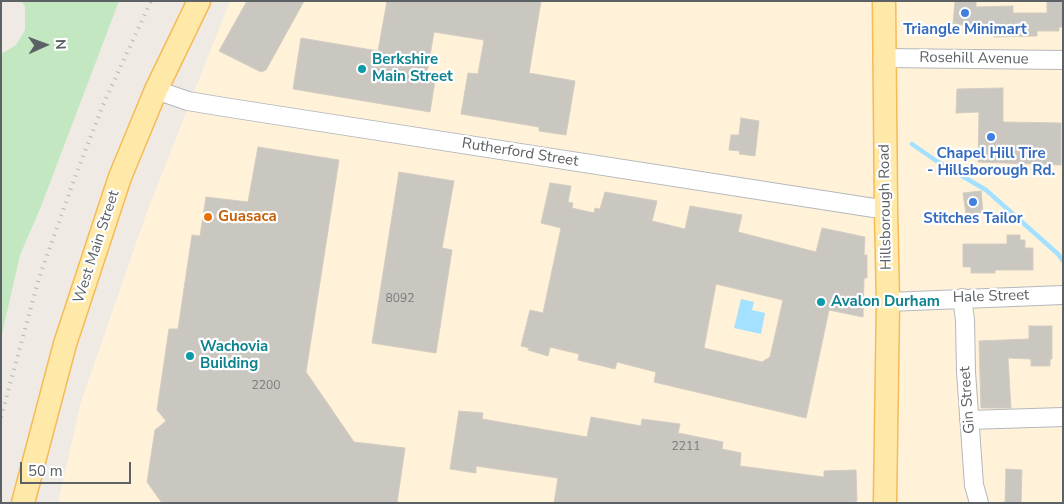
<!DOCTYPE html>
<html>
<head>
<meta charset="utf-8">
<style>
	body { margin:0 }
	#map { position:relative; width:1064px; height:504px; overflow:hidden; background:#efebe4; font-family:"Nunito Sans",sans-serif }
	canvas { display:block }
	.frame { position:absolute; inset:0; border:2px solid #5c6165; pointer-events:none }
	.north { position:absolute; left:20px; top:20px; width:50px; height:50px; -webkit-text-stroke:4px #fff; paint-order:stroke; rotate:88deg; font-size:14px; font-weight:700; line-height:20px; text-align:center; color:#5c6165 }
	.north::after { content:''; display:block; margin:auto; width:18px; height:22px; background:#5c6165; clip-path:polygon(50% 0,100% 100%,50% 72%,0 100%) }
	.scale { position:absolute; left:20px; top:462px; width:111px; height:22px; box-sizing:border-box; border:2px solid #5c6165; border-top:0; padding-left:6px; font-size:15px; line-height:18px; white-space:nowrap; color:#5c6165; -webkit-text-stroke:4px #fff; paint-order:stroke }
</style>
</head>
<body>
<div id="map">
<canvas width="1064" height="504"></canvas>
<div class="frame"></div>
<div class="north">N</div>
<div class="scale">50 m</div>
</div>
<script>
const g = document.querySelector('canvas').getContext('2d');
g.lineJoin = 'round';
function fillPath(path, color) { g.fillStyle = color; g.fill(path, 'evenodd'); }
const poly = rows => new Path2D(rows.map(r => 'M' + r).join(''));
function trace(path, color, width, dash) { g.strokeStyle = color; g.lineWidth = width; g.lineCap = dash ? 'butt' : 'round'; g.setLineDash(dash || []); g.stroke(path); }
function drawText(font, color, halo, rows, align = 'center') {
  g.font = font + ' "Nunito Sans",sans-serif'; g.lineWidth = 4.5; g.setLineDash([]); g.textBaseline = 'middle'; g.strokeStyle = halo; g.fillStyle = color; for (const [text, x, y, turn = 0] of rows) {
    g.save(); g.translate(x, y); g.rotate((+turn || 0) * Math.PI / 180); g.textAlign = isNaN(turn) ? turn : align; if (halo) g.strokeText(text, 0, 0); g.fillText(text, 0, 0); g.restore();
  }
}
fillPath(poly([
	[230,1,1063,1,1063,503,58,503,81,402,147,212]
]), '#fff2d9');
fillPath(poly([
	[22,1,119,1,40,209,20,255,1,338,1,54,16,45,25,30,25,7]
]), '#c3e7c0');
fillPath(poly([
	[741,299,754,302,752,310,765,313,761,334,734,328]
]), '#a4e0ff');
trace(poly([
	[912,144,935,160,986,190,1058,254,1063,261]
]), '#a4e0ff', 4.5);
const building = poly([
	[247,1,304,1,266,70,261,72,219,51,247,1],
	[387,1,541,1,529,73,575,81,566,135,539,131,539,127,461,114,468,73,478,74,484,40,434,32,427,73,436,74,430,112,293,89,301,38,378,51,387,1],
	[955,1,976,1,976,7,1013,6,1013,13,1047,13,1047,1,1063,1,1063,27,1059,27,1059,31,1037,31,1037,36,994,37,993,28,953,24,955,1],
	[1003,88,1003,122,1061,123,1061,165,978,162,979,112,956,113,957,89,1003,88],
	[741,118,759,121,755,156,739,154,740,151,729,150,731,135,739,135,741,118],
	[258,147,339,160,306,372,354,442,405,448,397,503,162,503,147,482,155,430,166,421,157,410,169,329,178,329,192,235,200,236,206,197,248,202,258,147],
	[399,172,454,181,442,248,452,250,436,353,372,343,399,172],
	[550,183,571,186,568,202,573,203,572,208,594,213,595,208,600,209,605,192,657,201,652,221,685,229,690,206,742,215,738,232,816,252,822,228,865,237,864,255,867,255,867,278,864,278,863,317,829,310,806,418,654,382,656,372,617,362,615,369,578,360,579,354,550,347,548,356,528,350,529,348,521,346,530,310,543,313,561,228,541,223,550,183],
	[716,284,783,300,770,357,762,362,704,348,716,284],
	[981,191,983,212,966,214,963,193,981,191],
	[1007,235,1020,235,1020,240,1025,240,1025,248,1033,248,1033,270,995,270,995,273,971,273,971,267,963,267,963,244,1007,244,1007,235],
	[1029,326,1052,326,1052,359,1050,359,1050,366,1031,366,1031,359,1008,358,1011,408,981,408,979,341,1029,339,1029,326],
	[459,411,483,413,482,419,587,437,591,417,641,426,642,419,680,424,678,433,723,442,722,449,741,453,740,466,824,477,824,471,856,470,857,501,849,503,554,503,558,478,476,466,476,473,450,469,459,411],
	[1006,469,1022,470,1021,503,1005,503,1006,469]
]);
fillPath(building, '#cac6c0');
trace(building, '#d4cdc2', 1);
const minor = poly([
	[884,58,1063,60],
	[156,90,188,101,224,107,874,208,886,208],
	[962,298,965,320,966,372,974,485,979,503],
	[888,302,1063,295],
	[969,420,1063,417]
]);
const major = poly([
	[884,1,886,208,888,302,885,503],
	[23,503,65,344,120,177,156,90,199,1]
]);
trace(minor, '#b4b7bb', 20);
trace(major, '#f6ba56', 25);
trace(minor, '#fff', 18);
trace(major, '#ffe9a9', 22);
trace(poly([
	[1,417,39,278,75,177,103,105,151,1]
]), '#b3b4b5', 4, [1, 6]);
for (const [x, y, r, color] of [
	[965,13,5,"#3f7fe0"],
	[362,69,5,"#0f9aa8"],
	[991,137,5,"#3f7fe0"],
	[973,202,5,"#3f7fe0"],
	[208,217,5,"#e8710a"],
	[821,302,5,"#0f9aa8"],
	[190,356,5,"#0f9aa8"]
]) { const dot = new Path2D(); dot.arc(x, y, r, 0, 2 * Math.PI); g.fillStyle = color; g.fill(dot); trace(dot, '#fff', 2); }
drawText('12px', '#787a7c', null, [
	["8092",400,299],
	["2200",266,386],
	["2211",686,447]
]);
drawText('bold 15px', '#366cbe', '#fff', [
	["Triangle Minimart",965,30],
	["Chapel Hill Tire",991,154],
	["- Hillsborough Rd.",991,171],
	["Stitches Tailor",973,219]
]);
drawText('15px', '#5c6165', '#fff', [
	["Rosehill Avenue",974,59,1],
	["Rutherford Street",520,153,9],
	["Hillsborough Road",886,207,-91],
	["West Main Street",97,247,-72],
	["Hale Street",991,297,-2],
	["Gin Street",968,400,-94]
]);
drawText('bold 15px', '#0d838f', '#fff', [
	["Berkshire",372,60],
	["Main Street",372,77],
	["Avalon Durham",831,302],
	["Wachovia",200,347],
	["Building",200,364]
], 'left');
drawText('bold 15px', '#c56008', '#fff', [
	["Guasaca",218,217]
], 'left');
</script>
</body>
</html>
